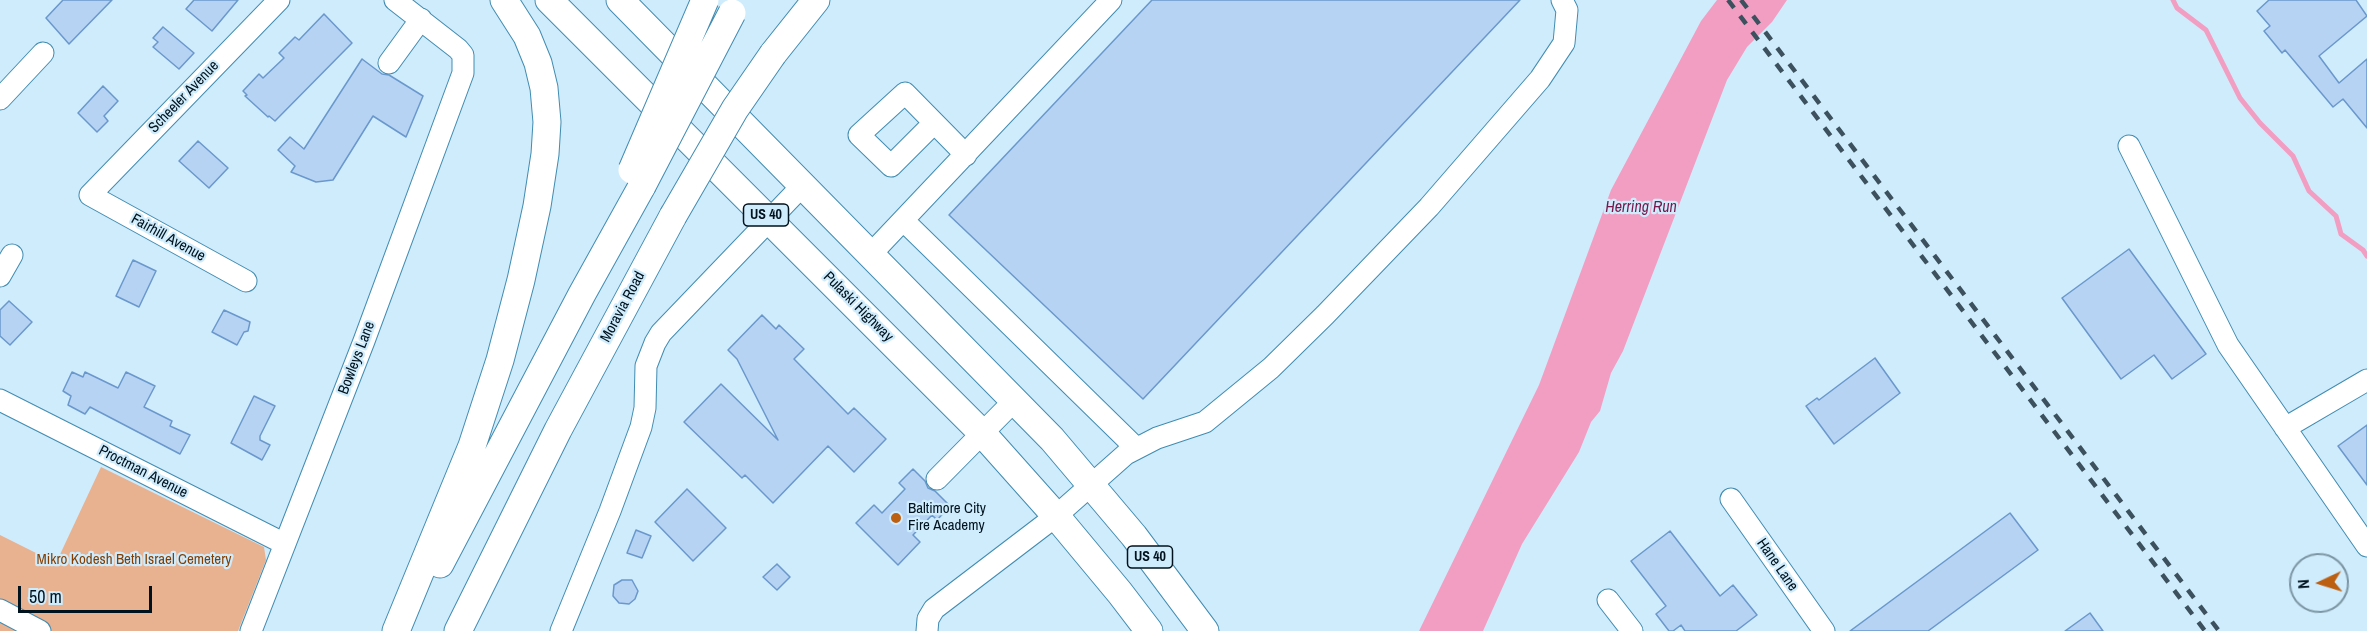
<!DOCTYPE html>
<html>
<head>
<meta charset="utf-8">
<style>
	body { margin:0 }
	#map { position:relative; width:2367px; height:631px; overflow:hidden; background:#cfecfc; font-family:"Archivo Narrow",sans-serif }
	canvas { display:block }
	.north { position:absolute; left:2289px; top:553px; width:60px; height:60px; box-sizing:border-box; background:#cfecfc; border:2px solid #7c95a3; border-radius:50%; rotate:266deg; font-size:16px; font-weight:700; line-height:24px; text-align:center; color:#00121d }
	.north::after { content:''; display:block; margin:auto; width:21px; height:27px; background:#bc5f11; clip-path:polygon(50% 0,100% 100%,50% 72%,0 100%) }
	.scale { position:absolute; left:18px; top:586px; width:134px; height:27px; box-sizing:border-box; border:3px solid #00121d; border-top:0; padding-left:8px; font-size:18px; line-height:21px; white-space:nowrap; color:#00121d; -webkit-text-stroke:4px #cfecfc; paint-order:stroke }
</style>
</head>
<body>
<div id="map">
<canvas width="2367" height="631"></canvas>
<div class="north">N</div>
<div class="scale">50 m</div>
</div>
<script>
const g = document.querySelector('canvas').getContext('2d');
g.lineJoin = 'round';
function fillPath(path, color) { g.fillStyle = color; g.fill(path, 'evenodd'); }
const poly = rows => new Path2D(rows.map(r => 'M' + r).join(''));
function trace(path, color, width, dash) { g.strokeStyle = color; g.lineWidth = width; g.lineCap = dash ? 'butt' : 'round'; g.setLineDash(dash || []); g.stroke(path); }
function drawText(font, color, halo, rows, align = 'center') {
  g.font = font + ' "Archivo Narrow",sans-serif'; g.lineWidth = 4.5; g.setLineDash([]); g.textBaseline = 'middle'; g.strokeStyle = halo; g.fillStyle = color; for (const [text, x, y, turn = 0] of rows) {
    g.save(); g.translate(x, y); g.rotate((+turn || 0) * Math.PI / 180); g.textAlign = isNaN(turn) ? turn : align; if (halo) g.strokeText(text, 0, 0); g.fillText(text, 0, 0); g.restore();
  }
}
fillPath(poly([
	[101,467,264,547,266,560,238,631,0,631,0,535,56,563]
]), '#e8b190');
fillPath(poly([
	[1717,0,1787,0,1772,22,1747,47,1727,80,1623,351,1611,373,1600,411,1591,422,1579,452,1522,544,1483,631,1419,631,1539,385,1611,190,1701,21]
]), '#f29ec3');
trace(poly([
	[2173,0,2177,8,2206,30,2240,98,2260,123,2293,156,2309,191,2336,216,2341,234,2363,250,2367,256]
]), '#f29ec3', 5);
const building = poly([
	[63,0,112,0,69,44,46,18,63,0],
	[194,0,238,0,212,31,186,9,194,0],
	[1152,0,1520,0,1143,399,949,215,1152,0],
	[2269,0,2356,0,2367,16,2319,56,2339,83,2367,59,2367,128,2343,99,2333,107,2285,50,2282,53,2264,31,2270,26,2257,11,2269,0],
	[324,14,352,43,275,121,269,116,268,117,245,96,247,95,243,91,259,74,263,78,284,58,279,53,295,37,299,40,324,14],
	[163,27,194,53,179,69,153,47,158,42,153,38,163,27],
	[362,59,382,74,389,75,423,96,406,137,373,116,333,180,316,182,291,172,295,166,278,150,290,137,304,149,362,59],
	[103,86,118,101,104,116,108,121,97,132,78,113,103,86],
	[198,141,228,168,209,188,179,161,198,141],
	[2129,249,2206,354,2172,379,2154,355,2121,379,2062,298,2129,249],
	[133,260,156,271,139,307,116,296,133,260],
	[9,301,32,322,10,345,0,336,0,310,9,301],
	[224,310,250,322,248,331,244,332,237,345,212,332,224,310],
	[762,315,776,329,779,325,804,349,794,359,848,414,854,408,886,439,854,472,828,446,773,503,745,475,742,478,684,422,721,384,778,440,737,359,728,350,762,315],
	[1875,358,1900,393,1834,444,1806,406,1817,398,1819,400,1875,358],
	[72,372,83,377,85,372,118,388,126,372,155,386,144,407,172,421,170,426,190,435,180,454,90,407,85,414,68,405,71,396,63,391,72,372],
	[254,396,275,406,260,436,260,440,270,445,262,460,231,443,254,396],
	[2367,425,2367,485,2338,446,2367,425],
	[913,469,925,481,928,488,935,491,950,506,937,520,932,515,913,535,920,542,898,565,856,523,874,505,882,513,905,489,899,483,913,469],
	[687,489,726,528,693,561,655,522,687,489],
	[2010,513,2038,550,1928,631,1850,631,2010,513],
	[636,530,651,536,642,558,627,553,636,530],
	[1670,531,1720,596,1733,585,1757,615,1736,631,1685,631,1681,625,1673,631,1669,631,1656,614,1666,606,1631,561,1670,531],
	[777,564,790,577,777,590,763,577,777,564],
	[622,580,632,580,638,591,635,599,629,604,619,603,613,596,614,585,622,580],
	[2090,613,2103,631,2065,631,2090,613]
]);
fillPath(building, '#b6d3f4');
trace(building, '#6a98cc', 1.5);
const minor = poly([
	[389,63,421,19],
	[0,99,43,53],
	[934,123,891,166,859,135,905,93,966,155],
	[2129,146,2228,345,2367,546],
	[904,221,1136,448],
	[870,255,1111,0],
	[0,276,12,255],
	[246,281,90,195,279,0],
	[0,400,285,544],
	[2285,428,2367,380],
	[937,479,1014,401],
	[1731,499,1824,631],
	[1608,600,1632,631],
	[0,610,40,631],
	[251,631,364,341,463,73,463,55,458,49,395,0],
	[561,631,610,511,641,427,645,408,646,366,655,343,661,333,802,186],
	[927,631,928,619,934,609,1056,516,1126,454,1157,438,1205,422,1271,368,1325,315,1429,207,1540,79,1564,43,1567,10,1562,0]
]);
const major = poly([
	[549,0,982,433,1056,516,1120,593,1149,631],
	[620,0,1052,439,1134,536,1205,631],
	[773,54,816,0],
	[440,564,582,294,642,186],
	[396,631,472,446,500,360,521,280,537,206,545,154,547,122,544,88,538,63,527,36,504,0],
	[458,631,558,430,673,216]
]);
trace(minor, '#418cb1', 23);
trace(major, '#418cb1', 29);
trace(minor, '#fff', 21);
trace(major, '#fff', 27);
trace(poly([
	[1728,0,2205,631],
	[1741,0,2219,631]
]), '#3c515d', 4.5, [10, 10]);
const majorBridge = poly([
	[632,170,705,0],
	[642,186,732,13],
	[673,216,735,109,773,54]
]);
trace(majorBridge, '#418cb1', 29, []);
trace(majorBridge, '#fff', 27);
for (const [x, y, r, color] of [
	[896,518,6,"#bc5f11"]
]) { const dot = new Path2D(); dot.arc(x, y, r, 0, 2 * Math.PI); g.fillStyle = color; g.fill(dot); trace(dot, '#cfecfc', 2); }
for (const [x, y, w] of [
	[766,215,45],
	[1150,557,45]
]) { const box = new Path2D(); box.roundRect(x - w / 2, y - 11, w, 22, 4.5); g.fillStyle = '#cfecfc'; g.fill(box); trace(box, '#00121d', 1.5); }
drawText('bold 14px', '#00121d', null, [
	["US 40",766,215],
	["US 40",1150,557]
]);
drawText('15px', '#00121d', '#cfecfc', [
	["Scheeler Avenue",184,97,-46],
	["Fairhill Avenue",168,238,29],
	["Moravia Road",623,307,-62],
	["Pulaski Highway",858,307,45],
	["Bowleys Lane",357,358,-69],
	["Proctman Avenue",143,472,27],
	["Hane Lane",1777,565,55]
]);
drawText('15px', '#00121d', '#cfecfc', [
	["Baltimore City",908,509],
	["Fire Academy",908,526]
], 'left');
drawText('15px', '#813e04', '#cfecfc', [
	["Mikro Kodesh Beth Israel Cemetery",134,560]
]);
drawText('italic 16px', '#78174c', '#cfecfc', [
	["Herring Run",1641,208]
]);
</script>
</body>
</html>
